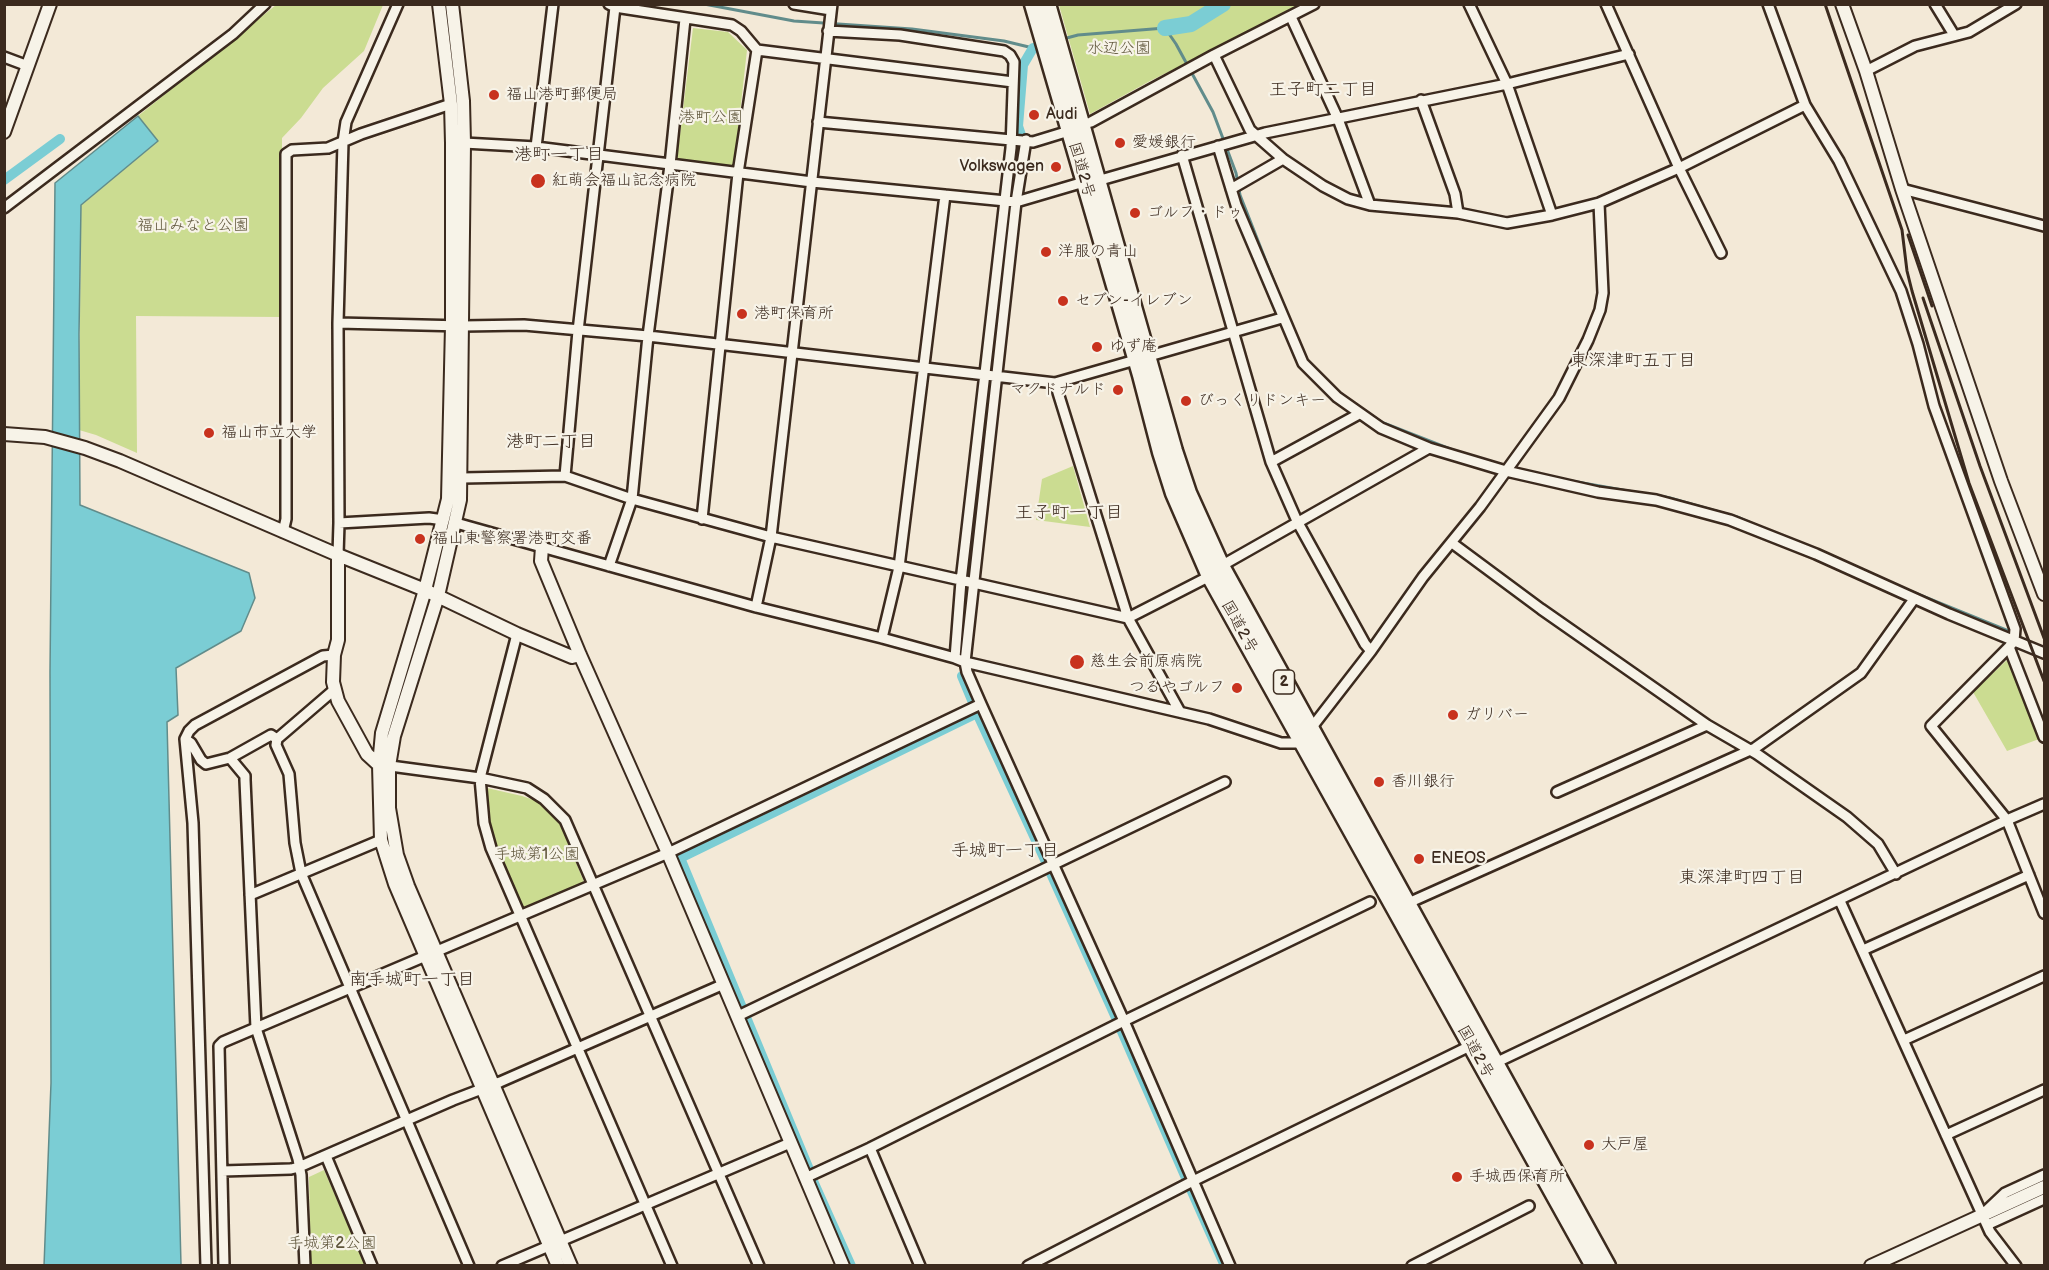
<!DOCTYPE html>
<html>
<head>
<meta charset="utf-8">
<style>
	body { margin:0 }
	#map { position:relative; width:2049px; height:1270px; overflow:hidden; background:#f3e9d7; font-family:"Balsamiq Sans",sans-serif }
	canvas { display:block }
	.frame { position:absolute; inset:0; border:6px solid #3b2a1e; pointer-events:none }
</style>
</head>
<body>
<div id="map">
<canvas width="2049" height="1270"></canvas>
<div class="frame"></div>
</div>
<script>
const g = document.querySelector('canvas').getContext('2d');
g.lineJoin = 'round';
function fillPath(path, color) { g.fillStyle = color; g.fill(path, 'evenodd'); }
const poly = rows => new Path2D(rows.map(r => 'M' + r).join(''));
function trace(path, color, width, dash) { g.strokeStyle = color; g.lineWidth = width; g.lineCap = dash ? 'butt' : 'round'; g.setLineDash(dash || []); g.stroke(path); }
function drawText(font, color, halo, rows, align = 'center') {
  g.font = font + ' "Balsamiq Sans","Klee One",sans-serif'; g.lineWidth = 4.5; g.setLineDash([]); g.textBaseline = 'middle'; g.strokeStyle = halo; g.fillStyle = color; for (const [text, x, y, turn = 0] of rows) {
    g.save(); g.translate(x, y); g.rotate((+turn || 0) * Math.PI / 180); g.textAlign = isNaN(turn) ? turn : align; if (halo) g.strokeText(text, 0, 0); g.fillText(text, 0, 0); g.restore();
  }
}
fillPath(poly([
	[276,5,383,5,364,51,323,88,301,118,282,138,282,317,136,316,137,453,96,435,79,430,81,205,158,141,138,116],
	[1059,5,1304,5,1150,81,1090,114],
	[693,28,728,32,747,50,734,166,677,159],
	[1073,466,1090,527,1036,520,1042,479],
	[2008,659,2039,739,2007,751,1973,692],
	[487,788,522,796,534,800,547,809,561,826,584,882,523,908,491,832],
	[324,1170,340,1207,365,1265,311,1265,309,1177]
]), '#cbdc91');
const water = poly([
	[138,116,158,141,81,205,79,334,80,505,249,573,255,598,241,631,176,668,178,715,167,722,181,1265,44,1266,51,1083,50,672,55,183,138,116]
]);
fillPath(water, '#7bcdd4');
trace(water, '#618c8b', 1.5);
trace(poly([
	[704,4,794,21,912,29,1004,41,1033,48,1039,46],
	[1063,39,1078,35,1165,28,1176,44,1213,112,1236,173,1240,195,1284,307],
	[1304,354,1307,360,1342,395,1381,422,1463,454],
	[1566,480,1645,494],
	[1655,495,1670,498,1737,517,1774,533],
	[1910,591,2011,632]
]), '#618c8b', 3);
trace(poly([
	[4,180,60,139],
	[962,649,966,594,1004,251,1021,135,1018,126,1023,65,1033,48],
	[962,676,972,700],
	[1049,869,1117,1020],
	[1120,1027,1186,1178],
	[810,1172,680,858,977,713,1046,862],
	[813,1181,851,1266],
	[1190,1187,1225,1266]
]), '#7bcdd4', 10);
trace(poly([
	[1165,28,1191,24,1223,4]
]), '#7bcdd4', 16);
const street = poly([
	[609,4,615,7,732,25,741,31,757,50,1013,82],
	[794,4,831,10],
	[1469,4,1507,84,1552,215],
	[1606,4,1679,168,1721,253],
	[1768,4,1805,105,1839,161,1901,291,1918,344,1934,406,2015,629,2014,641,2009,647,2044,737],
	[1935,4,1954,35],
	[1291,17,1338,119,1370,205],
	[828,31,900,35,1004,51,1010,55,1014,62,1011,148,961,581,955,658],
	[1214,55,1250,130,1283,159,1323,186,1348,199,1370,205,1458,213,1507,223,1552,215,1599,203,1679,168,1805,105],
	[4,57,28,66],
	[1866,71,1915,46,1969,32,2016,4],
	[1421,100,1455,194,1458,213],
	[818,122,1033,142,1069,131],
	[1081,125,1091,122,1214,55,1314,4],
	[1026,140,1016,202,965,662,967,672,981,704,1124,1021,1230,1266],
	[464,143,536,147,812,182,1016,202,1084,182],
	[1218,146,1236,205,1303,363,1337,397,1381,428,1429,448,1506,471,1598,492,1656,500,1730,520,1816,554,1949,614,2044,653],
	[536,147,553,4],
	[1182,155,1271,462,1297,521,1365,644,1371,651],
	[1097,181,1265,133,1507,84,1629,54],
	[1231,189,1283,159],
	[1902,189,2044,226],
	[4,208,233,34,265,4],
	[338,323,463,326,524,325,648,336,1055,383,1282,318],
	[1055,383,1128,618,1180,712],
	[1271,462,1359,414],
	[565,476,578,331,615,7],
	[462,478,565,476,632,499,771,537,1128,618,1210,576],
	[702,519,738,173,757,50],
	[339,523,338,323,343,142,346,122,398,4],
	[456,523,756,607,882,638,955,658,965,662,1209,719,1281,743,1295,743,1302,740,1371,651,1423,577,1480,507,1559,398,1588,340,1600,310,1603,293,1599,203],
	[283,532,286,519,286,154,292,150,328,148,361,134,451,104],
	[1452,543,1541,609,1707,725,1757,754,1847,817,1878,844,1896,874],
	[338,555,339,523,429,518,444,520],
	[609,566,632,499,648,336,670,165,685,19],
	[1221,566,1429,448],
	[756,607,771,537,832,4],
	[517,634,480,778,484,823,491,848,672,1266],
	[882,638,899,567,945,195],
	[2009,647,1931,726,2007,820,2044,913],
	[185,739,191,743,201,760,206,764,230,758,271,735,277,739,334,690],
	[277,739,276,745,289,774,295,843,301,873,469,1266],
	[230,758,245,776,245,780,256,1028,298,1159,301,1175,305,1266],
	[383,765,480,778,527,788,544,799,565,820,759,1266],
	[1557,792,1707,725],
	[250,895,381,840],
	[1840,901,1990,1232,2016,1266],
	[1406,904,1755,748,1861,673,1914,599],
	[1863,950,2029,875],
	[738,1016,1225,782],
	[1904,1040,2044,976],
	[1493,1064,2007,820,2044,804],
	[1946,1135,2044,1090],
	[870,1148,920,1266],
	[326,1156,372,1266],
	[222,1171,291,1169,299,1167,453,1100,500,1082,724,984],
	[805,1178,870,1148,1124,1021,1370,902],
	[1986,1211,2005,1193,2044,1175],
	[1987,1225,2044,1199],
	[206,1266,193,823,185,739,189,731,195,725,323,656,334,655],
	[224,1266,219,1046,223,1042,668,853,981,704],
	[502,1266,790,1143],
	[1028,1266,1193,1181,1472,1045],
	[1412,1266,1529,1206]
]);
const secondary = poly([
	[439,4,451,104,452,143,452,326,448,499,425,590,382,733,379,765,381,840,395,884,558,1266],
	[452,4,463,101,464,143,460,500,438,596,394,736,389,766,389,808,397,855,408,886,571,1266],
	[1842,4,1866,71,1902,189,2001,481,2044,594],
	[4,132,50,4],
	[4,434,45,437,85,448,120,461,338,555,425,590,517,634,572,657,580,655],
	[542,547,541,561,580,655,668,853,843,1266],
	[338,555,338,640,334,655,333,682,338,701,367,754,379,765],
	[1871,1266,2044,1187]
]);
const highway = poly([
	[1033,4,1141,375,1161,452,1174,493,1210,576,1594,1266],
	[1047,4,1174,451,1188,493,1221,566,1607,1266]
]);
trace(street, '#3b2a1e', 14);
trace(secondary, '#3b2a1e', 16);
trace(highway, '#3b2a1e', 21);
trace(street, '#f7f3e8', 9);
trace(secondary, '#f7f3e8', 12);
trace(highway, '#f7f3e8', 16);
trace(poly([
	[1825,4,1902,230,1907,271,1912,291,1969,483,2044,681],
	[1908,235,1932,306],
	[1923,298,1980,466,2044,638]
]), '#3b2a1e', 3);
for (const [x, y, r, color] of [
	[494,95,6,"#c8321e"],
	[1034,115,6,"#c8321e"],
	[1120,143,6,"#c8321e"],
	[1056,167,6,"#c8321e"],
	[538,181,8,"#c8321e"],
	[1135,213,6,"#c8321e"],
	[1046,252,6,"#c8321e"],
	[1063,301,6,"#c8321e"],
	[742,314,6,"#c8321e"],
	[1097,347,6,"#c8321e"],
	[1118,390,6,"#c8321e"],
	[1186,401,6,"#c8321e"],
	[209,433,6,"#c8321e"],
	[420,539,6,"#c8321e"],
	[1077,662,8,"#c8321e"],
	[1237,688,6,"#c8321e"],
	[1453,715,6,"#c8321e"],
	[1379,782,6,"#c8321e"],
	[1419,859,6,"#c8321e"],
	[1589,1145,6,"#c8321e"],
	[1457,1177,6,"#c8321e"]
]) { const dot = new Path2D(); dot.arc(x, y, r, 0, 2 * Math.PI); g.fillStyle = color; g.fill(dot); trace(dot, '#f7f3e8', 2); }
for (const [x, y, w] of [
	[1284,682,21]
]) { const box = new Path2D(); box.roundRect(x - w / 2, y - 12, w, 24, 4.5); g.fillStyle = '#f7f3e8'; g.fill(box); trace(box, '#3b2a1e', 1.5); }
drawText('bold 15px', '#3b2a1e', null, [
	["2",1284,682]
]);
drawText('16px', '#5f563b', '#f7f3e8', [
	["水辺公園",1119,49],
	["港町公園",711,118],
	["福山みなと公園",193,226],
	["手城第1公園",537,855],
	["手城第2公園",332,1244]
]);
drawText('16px', '#3b2a1e', '#f7f3e8', [
	["福山港町郵便局",506,95],
	["Audi",1046,115],
	["愛媛銀行",1132,143],
	["Volkswagen",1044,167,"right"],
	["紅萌会福山記念病院",552,181],
	["ゴルフ・ドゥ",1147,213],
	["洋服の青山",1058,252],
	["セブン-イレブン",1075,301],
	["港町保育所",754,314],
	["ゆず庵",1109,347],
	["マクドナルド",1106,390,"right"],
	["びっくりドンキー",1198,401],
	["福山市立大学",221,433],
	["福山東警察署港町交番",432,539],
	["慈生会前原病院",1090,662],
	["つるやゴルフ",1225,688,"right"],
	["ガリバー",1465,715],
	["香川銀行",1391,782],
	["ENEOS",1431,859],
	["大戸屋",1601,1145],
	["手城西保育所",1469,1177]
], 'left');
drawText('16px', '#3b2a1e', '#f7f3e8', [
	["国道2号",1081,170,74],
	["国道2号",1239,627,61],
	["国道2号",1475,1052,61]
]);
drawText('18px', '#3b2a1e', '#f7f3e8', [
	["王子町二丁目",1323,90],
	["港町一丁目",559,155],
	["東深津町五丁目",1633,361],
	["港町二丁目",551,442],
	["王子町一丁目",1069,513],
	["手城町一丁目",1005,851],
	["東深津町四丁目",1742,878],
	["南手城町一丁目",412,980]
]);
</script>
</body>
</html>
